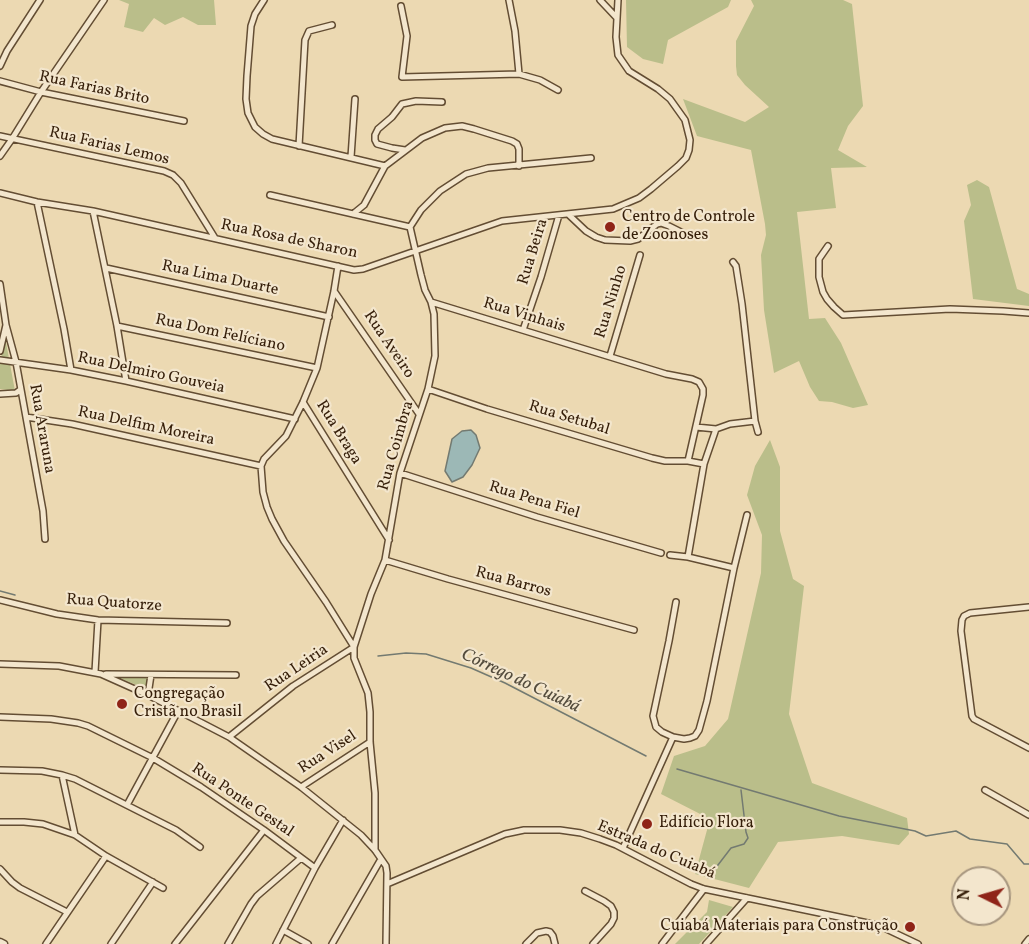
<!DOCTYPE html>
<html>
<head>
<meta charset="utf-8">
<style>
	body { margin:0 }
	#map { position:relative; width:1029px; height:944px; overflow:hidden; background:#ecd9b2; font-family:Vollkorn,serif }
	canvas { display:block }
	.north { position:absolute; left:951px; top:866px; width:60px; height:60px; box-sizing:border-box; background:#f3e6cd; border:2px solid #a7967f; border-radius:50%; rotate:275deg; font-size:16px; font-weight:700; line-height:24px; text-align:center; color:#351e09 }
	.north::after { content:''; display:block; margin:auto; width:21px; height:27px; background:#8f2418; clip-path:polygon(50% 0,100% 100%,50% 72%,0 100%) }
</style>
</head>
<body>
<div id="map">
<canvas width="1029" height="944"></canvas>
<div class="north">N</div>
</div>
<script>
const g = document.querySelector('canvas').getContext('2d');
g.lineJoin = 'round';
function fillPath(path, color) { g.fillStyle = color; g.fill(path, 'evenodd'); }
const poly = rows => new Path2D(rows.map(r => 'M' + r).join(''));
function trace(path, color, width, dash) { g.strokeStyle = color; g.lineWidth = width; g.lineCap = dash ? 'butt' : 'round'; g.setLineDash(dash || []); g.stroke(path); }
function drawText(font, color, halo, rows, align = 'center') {
  g.font = font + ' Vollkorn,serif'; g.lineWidth = 4.5; g.setLineDash([]); g.textBaseline = 'middle'; g.strokeStyle = halo; g.fillStyle = color; for (const [text, x, y, turn = 0] of rows) {
    g.save(); g.translate(x, y); g.rotate((+turn || 0) * Math.PI / 180); g.textAlign = isNaN(turn) ? turn : align; if (halo) g.strokeText(text, 0, 0); g.fillText(text, 0, 0); g.restore();
  }
}
fillPath(poly([
	[119,0,214,0,216,25,198,25,183,17,165,25,154,18,143,32,124,27,129,4],
	[626,0,731,0,728,7,668,40,663,64,643,59,627,47],
	[751,0,843,0,852,4,863,106,848,126,838,150,867,167,831,168,836,208,797,212,809,319,825,318,841,343,868,405,853,408,832,402,819,401,810,387,799,361,774,373,764,310,761,255,766,235,765,224,751,150,697,136,683,99,745,122,769,107,745,85,737,75,736,66,736,41,754,6],
	[977,180,989,187,1017,289,1029,294,1029,306,973,299,964,221,971,205,967,185],
	[5,337,15,391,0,389,0,364],
	[770,440,780,467,780,531,793,579,804,586,789,714,812,783,907,818,909,834,899,845,842,836,778,842,749,888,695,874,710,819,661,794,674,756,705,746,728,719,761,573,762,535,747,495,755,466],
	[115,676,148,676,146,689],
	[709,900,733,907,699,944,675,944,707,912]
]), '#babe8a');
const water = poly([
	[471,430,476,435,480,448,472,465,463,477,452,482,445,471,452,439,462,431,471,430]
]);
fillPath(water, '#9cb8b6');
trace(water, '#737a71', 1.5);
trace(poly([
	[0,591,15,595],
	[378,656,406,653,426,654,471,668,505,683,646,756],
	[677,769,839,816,915,831,926,836,956,831,970,839,1007,844,1024,864,1029,864],
	[708,878,731,848,744,844,748,838,746,832,741,790]
]), '#737a71', 1.5);
const minor = poly([
	[264,0,255,14,251,26,247,76,246,99,248,113,255,127,263,134,272,139,385,166],
	[509,0,515,31,519,74],
	[600,0,616,17],
	[401,6,407,36,402,77,519,74,540,80,558,90],
	[0,66,7,51,40,0],
	[0,81,41,92,184,121],
	[0,136,164,171,173,175,181,183,215,238],
	[299,146,305,40,309,31,332,25],
	[405,150,392,148,377,144,375,140,375,135,378,129,392,117,402,104,416,101,442,102],
	[0,156,12,139,41,92,104,0],
	[351,157,355,99],
	[0,193,37,202,93,211,354,270,363,269,502,221,613,209,639,198,651,189,678,166,686,158,689,150,690,140,685,120,670,99,658,89,629,71,618,55,616,37,618,0],
	[270,195,410,227],
	[37,202,64,329,71,370],
	[93,211,117,326,126,381],
	[353,214,364,205,385,166,422,138,445,128,462,126,474,129,512,141,517,144,519,149,519,166],
	[569,215,586,231,596,237,605,240,630,241,638,239,657,224,661,223,669,226,689,236],
	[828,246,819,259,819,277,823,292,827,299,834,307,843,315,950,309,1003,311,1029,313],
	[733,262,736,266,742,304,755,421,758,432],
	[338,266,334,291,317,368,303,402,286,436,264,459,261,466,263,492,267,507,272,519,284,541,326,602,354,647],
	[106,268,329,317],
	[0,284,6,325,0,351],
	[334,291,419,414],
	[431,302,666,374,692,379,699,382,703,389,703,395,688,461],
	[6,325,16,362,43,511,45,539],
	[117,326,317,368],
	[523,330,541,277,559,215],
	[610,356,640,255],
	[0,360,71,370,126,381,295,419],
	[428,389,487,409,652,458,665,461,688,461,704,464],
	[0,394,16,393,20,390],
	[303,402,389,540],
	[26,417,72,424,261,466],
	[696,427,716,429,730,424,755,421],
	[400,473,537,517,661,553],
	[670,555,688,557,734,568],
	[688,557,704,464,716,429],
	[385,560,448,579,634,630],
	[0,600,57,614,98,620,227,623],
	[1029,607,970,613,964,616,962,620,961,631,972,716,974,719,1029,748],
	[0,664,59,666,101,674,148,695,229,737,301,787,361,835,375,850,386,866,387,873,386,944],
	[95,672,98,620],
	[106,674,236,675],
	[148,695,151,675],
	[0,717,51,719,78,723,88,726,153,758,201,787,264,830,315,868],
	[229,737,293,686,354,647],
	[673,737,662,732,656,727,653,716,669,641,676,602],
	[0,770,42,771,62,775,75,779,176,830,200,847],
	[62,775,75,835],
	[301,787,370,742],
	[985,790,1029,815],
	[127,805,178,711],
	[0,822,24,822,43,824,75,835,106,856,163,888],
	[623,848,673,737,684,739,690,738,695,736,699,730,707,701,734,568,747,515],
	[375,850,375,793,370,742,370,712,368,693,354,658,354,647,371,594,385,560,400,473,428,389,435,356,434,314,431,302,425,290,421,275,410,227,421,210,440,191,466,174,488,168,591,158],
	[0,869,12,882,20,888,67,912],
	[387,884,505,834,524,830,560,830,581,833,600,839,616,845,691,884,704,889,863,922,880,926,918,944],
	[585,891,604,901,611,906,614,912,614,918,611,924,593,944],
	[283,930,308,944],
	[46,944,106,856],
	[111,944,153,882],
	[175,944,264,830],
	[228,944,251,904,257,896,301,858],
	[276,944,315,868,343,820],
	[332,944,381,859],
	[526,944,537,933,546,931,550,932,553,936,555,944],
	[662,944,704,889],
	[706,944,747,898],
	[1025,944,1029,939]
]);
const tertiary = poly([
	[0,942,4,944]
]);
trace(minor, '#634d33', 8);
trace(tertiary, '#634d33', 9);
trace(minor, '#f3e6cd', 5);
trace(tertiary, '#f3e6cd', 6);
for (const [x, y, r, color] of [
	[610,227,6,"#8f2418"],
	[122,704,6,"#8f2418"],
	[647,824,6,"#8f2418"],
	[910,927,6,"#8f2418"]
]) { const dot = new Path2D(); dot.arc(x, y, r, 0, 2 * Math.PI); g.fillStyle = color; g.fill(dot); trace(dot, '#f3e6cd', 2); }
drawText('16px', '#351e09', '#f3e6cd', [
	["Rua Farias Brito",94,89,12],
	["Rua Farias Lemos",109,147,13],
	["Rua Rosa de Sharon",289,240,12],
	["Rua Beira",534,252,-73],
	["Rua Lima Duarte",220,279,12],
	["Rua Ninho",612,302,-73],
	["Rua Vinhais",524,316,17],
	["Rua Dom Felíciano",220,334,12],
	["Rua Aveiro",388,345,56],
	["Rua Delmiro Gouveia",151,374,12],
	["Rua Setubal",569,419,17],
	["Rua Delfim Moreira",146,427,12],
	["Rua Araruna",41,429,80],
	["Rua Braga",338,433,58],
	["Rua Coimbra",397,446,-74],
	["Rua Pena Fiel",534,501,17],
	["Rua Barros",513,583,15],
	["Rua Quatorze",114,604,4],
	["Rua Leiria",297,669,-34],
	["Rua Visel",328,753,-33],
	["Rua Ponte Gestal",242,801,34],
	["Estrada do Cuiabá",656,851,23]
]);
drawText('16px', '#351e09', '#f3e6cd', [
	["Centro de Controle",622,218],
	["de Zoonoses",622,236],
	["Congregação",134,695],
	["Cristã no Brasil",134,713],
	["Edifício Flora",659,824],
	["Cuiabá Materiais para Construção",898,927,"right"]
], 'left');
drawText('italic 18px', '#544c3d', '#f3e6cd', [
	["Córrego do Cuiabá",520,682,25]
]);
</script>
</body>
</html>
